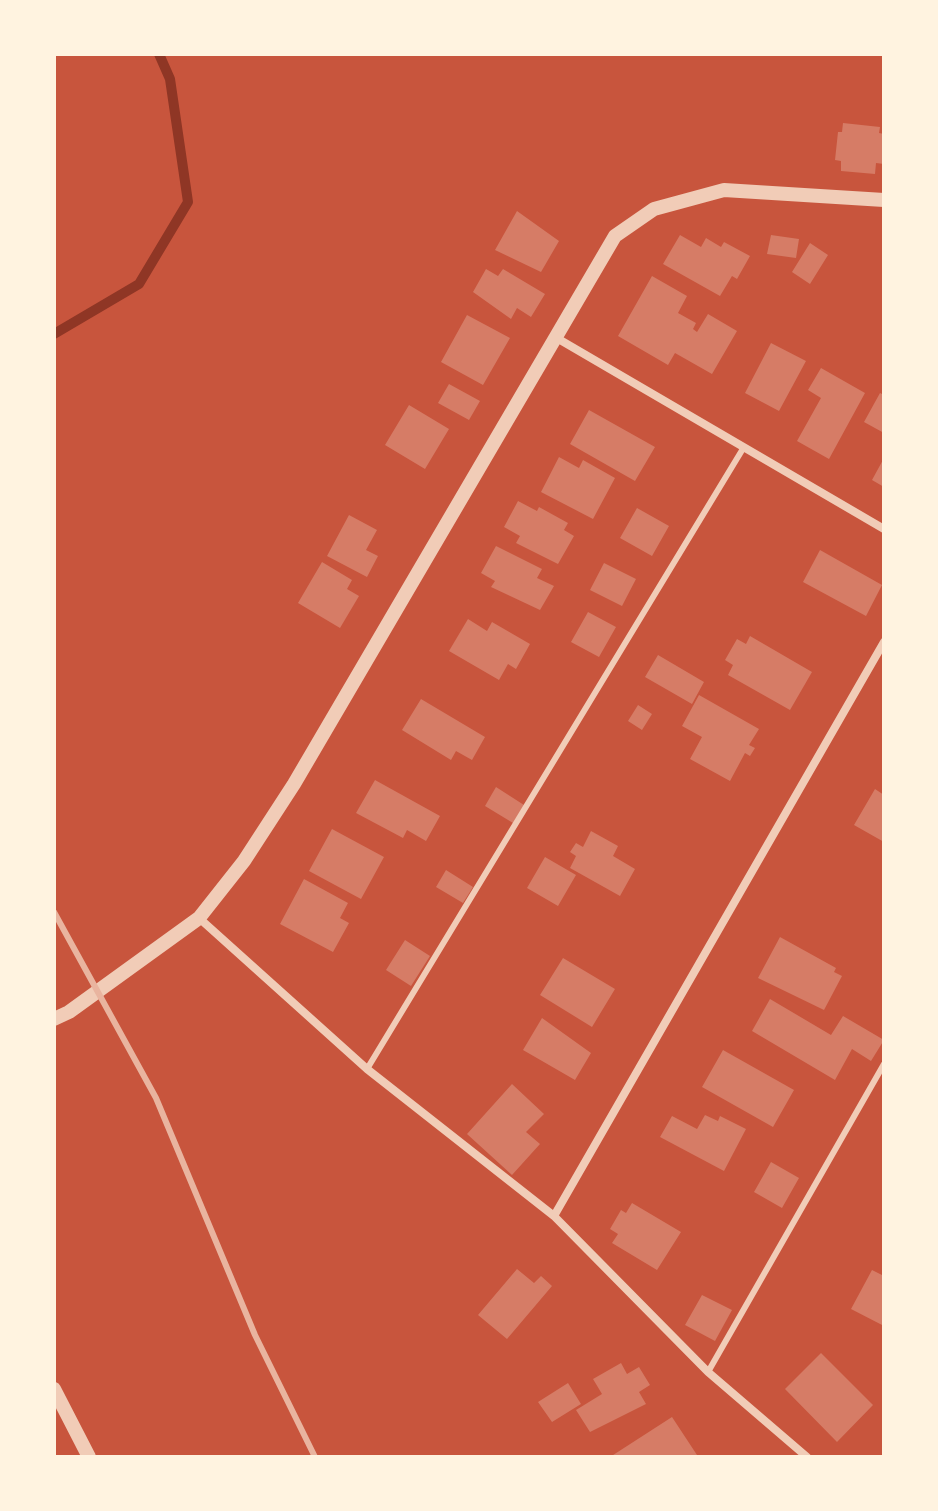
<!DOCTYPE html>
<html>
<head>
<meta charset="utf-8">
<style>
	body { margin:0 }
	#map { position:relative; width:938px; height:1511px; overflow:hidden; background:#c8553d; font-family:"Work Sans",sans-serif }
	canvas { display:block }
	.frame { position:absolute; inset:0; border:56px solid #fff3e0; pointer-events:none }
</style>
</head>
<body>
<div id="map">
<canvas width="938" height="1511"></canvas>
<div class="frame"></div>
</div>
<script>
const g = document.querySelector('canvas').getContext('2d');
g.lineJoin = 'round';
const poly = rows => new Path2D(rows.map(r => 'M' + r).join(''));
function trace(path, color, width, dash) { g.strokeStyle = color; g.lineWidth = width; g.lineCap = dash ? 'butt' : 'round'; g.setLineDash(dash || []); g.stroke(path); }
function fillPath(path, color) { g.fillStyle = color; g.fill(path, 'evenodd'); }
trace(poly([
	[54,334,139,284,188,202,170,79,159,54]
]), '#8f3625', 10);
fillPath(poly([
	[843,123,880,127,879,133,884,134,884,164,876,163,875,174,841,171,841,161,835,160,838,132,842,132],
	[517,211,559,241,541,272,495,250],
	[680,235,701,247,706,238,721,247,724,242,750,256,737,279,732,276,720,296,663,264],
	[771,235,799,239,796,258,767,254],
	[810,243,828,255,810,284,792,272],
	[486,269,498,276,503,269,545,294,531,317,517,308,511,319,473,292],
	[652,276,687,296,678,313,696,323,693,329,697,332,708,314,737,331,712,374,675,353,668,365,618,336],
	[467,315,510,338,483,385,441,362],
	[771,343,806,361,779,411,745,393],
	[821,368,865,393,829,459,797,441,821,398,808,390],
	[449,384,480,401,469,420,438,403],
	[880,393,884,395,884,433,864,422],
	[409,405,449,429,425,469,385,445],
	[589,410,655,447,635,481,570,444],
	[559,457,579,468,583,460,615,478,593,519,541,492],
	[884,458,884,487,872,480],
	[518,501,537,511,539,507,568,523,564,530,574,536,558,564,516,543,520,536,504,527],
	[637,508,669,526,652,556,620,538],
	[349,515,377,530,366,550,378,556,367,577,327,556],
	[496,546,542,569,537,578,554,586,540,610,491,587,495,581,481,573],
	[820,550,882,585,866,616,803,582],
	[322,562,352,580,347,589,359,596,340,628,298,603],
	[604,563,636,579,622,606,590,590],
	[588,612,616,627,599,657,571,642],
	[468,619,487,631,492,622,530,644,516,669,508,664,499,680,449,651],
	[750,636,812,672,790,710,728,675,733,665,725,660,737,639,746,644],
	[658,655,704,682,692,704,645,677],
	[699,695,759,729,749,745,755,748,750,756,745,753,730,781,690,759,702,737,682,726],
	[421,699,485,737,472,760,456,751,451,760,402,730],
	[638,705,652,714,642,730,628,721],
	[375,780,440,816,426,841,407,830,403,838,356,813],
	[496,787,524,805,513,823,485,806],
	[875,789,884,795,884,842,854,825],
	[332,829,384,857,361,899,309,871],
	[591,831,618,846,613,856,635,869,620,896,570,868,576,856,570,852,576,843,583,847],
	[545,857,576,875,558,906,527,888],
	[446,870,473,887,463,903,436,887],
	[304,879,348,903,340,918,349,923,333,952,280,924],
	[780,937,836,968,834,972,842,976,824,1010,758,978],
	[405,940,430,956,411,986,386,970],
	[563,958,615,989,592,1027,540,995],
	[770,999,831,1035,843,1016,884,1040,871,1061,852,1049,835,1080,752,1031],
	[542,1018,591,1053,575,1080,523,1050],
	[723,1050,794,1090,773,1127,702,1087],
	[512,1084,544,1114,526,1132,540,1144,512,1175,467,1134],
	[705,1115,718,1121,720,1116,746,1129,724,1171,660,1137,672,1116,697,1129],
	[771,1162,799,1178,782,1208,754,1192],
	[632,1203,681,1232,657,1270,612,1243,618,1234,610,1229,621,1210,626,1213],
	[517,1269,534,1283,541,1276,552,1286,507,1339,478,1315],
	[872,1270,884,1276,884,1326,851,1309],
	[702,1295,732,1310,715,1341,685,1325],
	[821,1353,873,1405,837,1442,785,1389],
	[621,1363,627,1374,639,1367,650,1385,639,1392,646,1404,590,1432,576,1410,602,1394,593,1379],
	[568,1383,581,1404,552,1422,538,1402],
	[672,1417,697,1455,610,1457]
]), '#d67c66');
trace(poly([
	[367,1069,744,447],
	[708,1372,884,1064]
]), '#f1ccb7', 6);
trace(poly([
	[555,337,884,529],
	[199,918,367,1069,554,1216,708,1372,807,1457],
	[554,1216,884,642]
]), '#f1ccb7', 8);
trace(poly([
	[54,1019,69,1012,199,918,244,861,294,784,615,236,654,209,724,190,884,200],
	[54,1389,89,1457]
]), '#f1ccb7', 14);
trace(poly([
	[54,912,156,1098,255,1335,315,1457]
]), '#e9b49f', 6);
</script>
</body>
</html>
